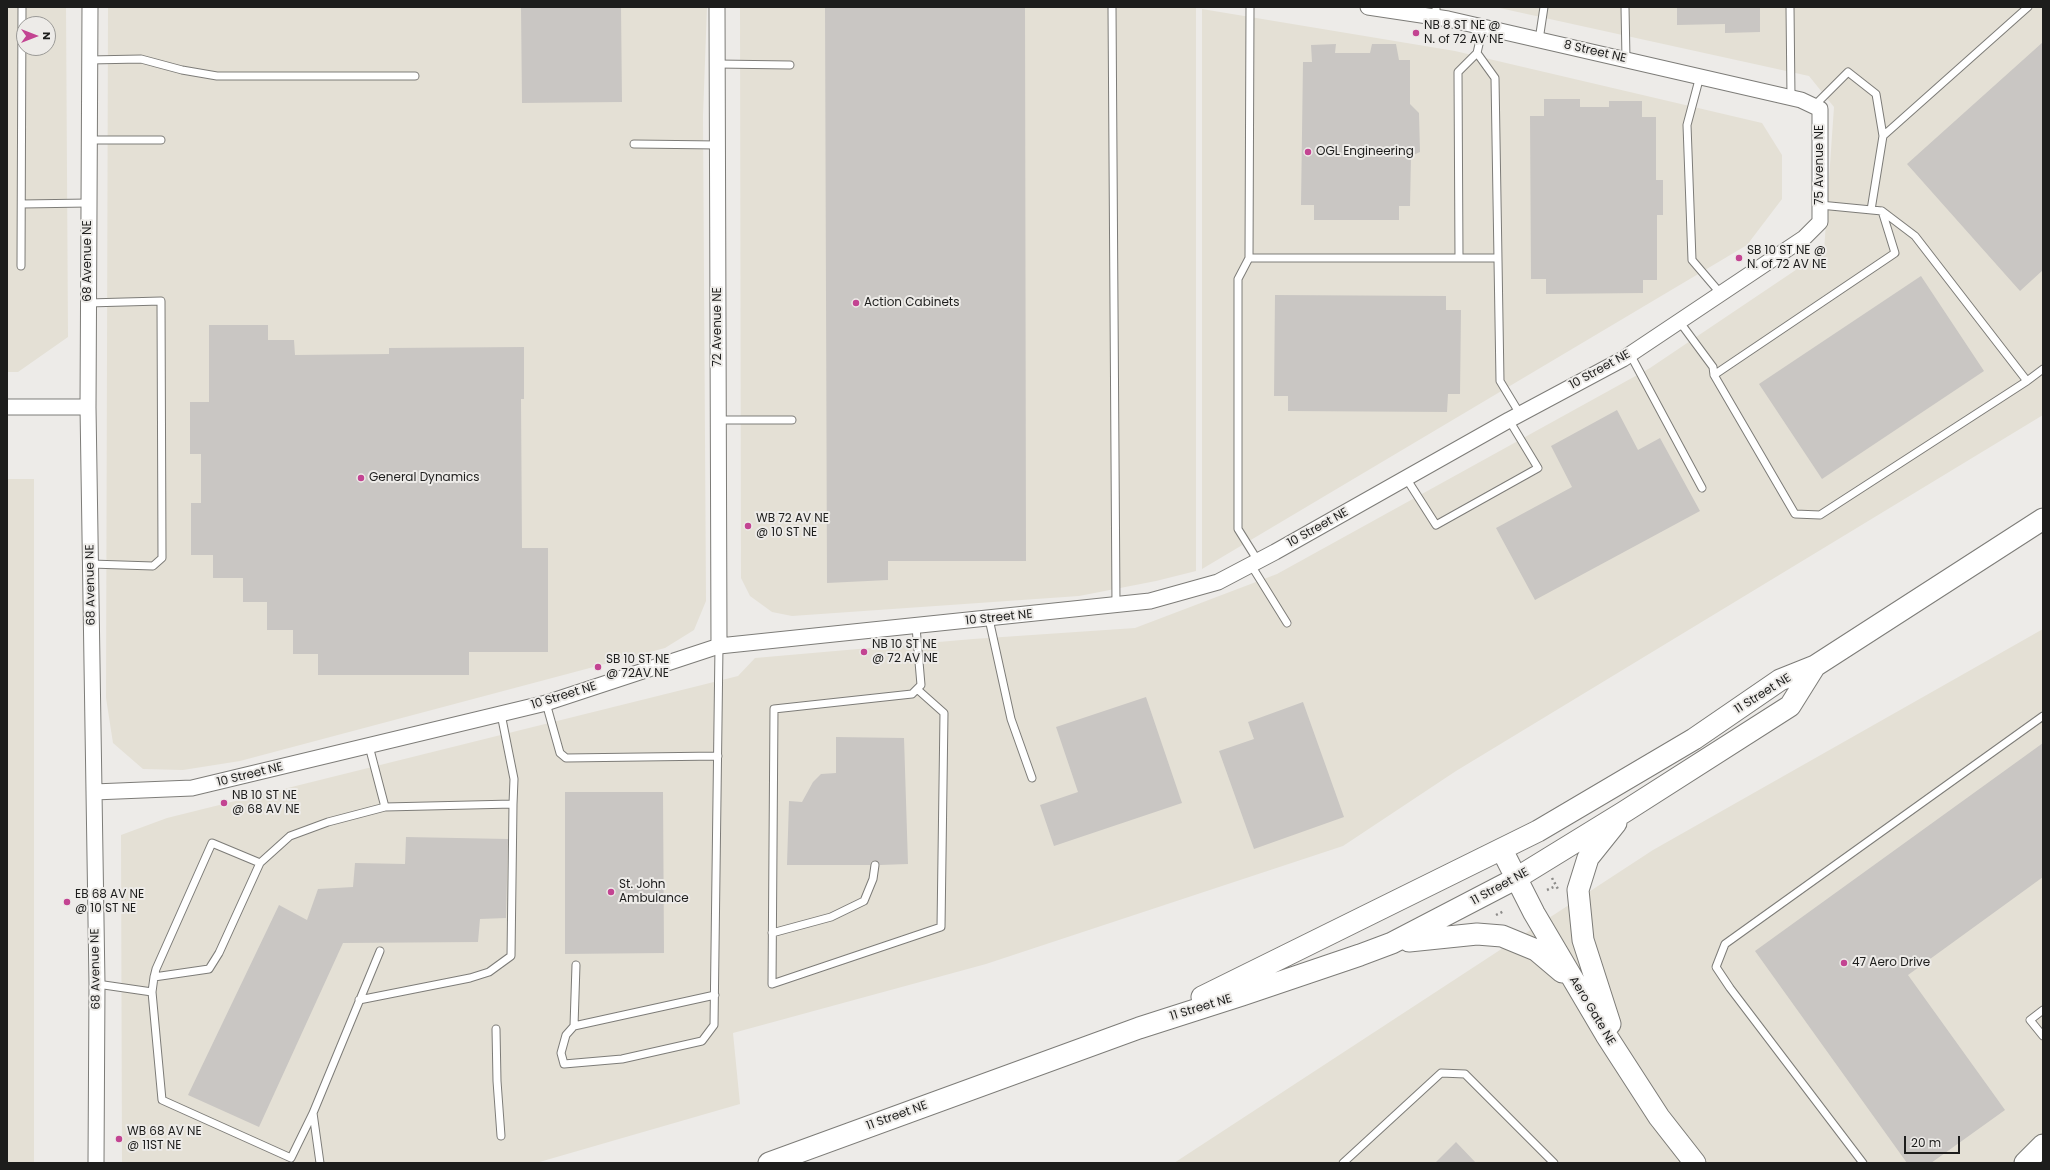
<!DOCTYPE html>
<html>
<head>
<meta charset="utf-8">
<style>
	body { margin:0 }
	#map { position:relative; width:2050px; height:1170px; overflow:hidden; background:#edebe8; font-family:Poppins,sans-serif }
	canvas { display:block }
	.frame { position:absolute; inset:0; border:8px solid #1d1d1c; pointer-events:none }
	.north { position:absolute; left:16px; top:16px; width:40px; height:40px; box-sizing:border-box; background:#edebe8; border:1px solid #9a9996; border-radius:50%; rotate:90deg; font-size:11px; font-weight:700; line-height:16px; text-align:center; color:#1d1d1c }
	.north::after { content:''; display:block; margin:auto; width:14px; height:18px; background:#c34492; clip-path:polygon(50% 0,100% 100%,50% 72%,0 100%) }
	.scale { position:absolute; left:1904px; top:1136px; width:56px; height:18px; box-sizing:border-box; border:2px solid #1d1d1c; border-top:0; padding-left:5px; font-size:12px; line-height:14px; white-space:nowrap; color:#1d1d1c; -webkit-text-stroke:3px #edebe8; paint-order:stroke }
</style>
</head>
<body>
<div id="map">
<canvas width="2050" height="1170"></canvas>
<div class="frame"></div>
<div class="north">N</div>
<div class="scale">20 m</div>
</div>
<script>
const g = document.querySelector('canvas').getContext('2d');
g.lineJoin = 'round';
function fillPath(path, color) { g.fillStyle = color; g.fill(path, 'evenodd'); }
const poly = rows => new Path2D(rows.map(r => 'M' + r).join(''));
function trace(path, color, width, dash) { g.strokeStyle = color; g.lineWidth = width; g.lineCap = dash ? 'butt' : 'round'; g.setLineDash(dash || []); g.stroke(path); }
function drawText(font, color, halo, rows, align = 'center') {
  g.font = font + ' Poppins,sans-serif'; g.lineWidth = 4; g.setLineDash([]); g.textBaseline = 'middle'; g.strokeStyle = halo; g.fillStyle = color; for (const [text, x, y, turn = 0] of rows) {
    g.save(); g.translate(x, y); g.rotate((+turn || 0) * Math.PI / 180); g.textAlign = isNaN(turn) ? turn : align; if (halo) g.strokeText(text, 0, 0); g.fillText(text, 0, 0); g.restore();
  }
}
fillPath(poly([
	[7,7,66,7,68,337,18,372,7,372],
	[24,24,48,24,48,48,24,48],
	[108,7,707,7,703,116,706,601,694,630,665,648,240,761,183,770,143,769,113,743,106,698],
	[740,7,1196,7,1196,571,1156,581,1079,596,792,616,772,612,750,596,741,578],
	[1495,7,2043,7,2043,415,1456,771,1343,846,986,964,733,1033,740,1104,536,1163,122,1163,121,835,167,818,738,676,755,658,973,639,1135,628,1277,574,1650,368,1824,251,1834,107,1809,76],
	[1202,9,1455,51,1762,123,1782,155,1782,199,1747,245,1202,569],
	[7,479,34,479,34,1163,7,1163],
	[2043,629,2043,1163,1174,1163,1653,850]
]), '#e4e0d5');
fillPath(poly([
	[521,7,621,7,622,102,522,103],
	[825,7,1025,7,1026,561,888,561,888,580,827,583],
	[1677,7,1760,7,1760,32,1725,33,1725,24,1677,25],
	[2043,42,2043,270,2020,291,1907,164],
	[1336,44,1335,53,1370,53,1372,44,1396,44,1399,60,1410,60,1410,104,1419,113,1420,152,1411,156,1410,206,1399,206,1399,220,1314,220,1314,205,1301,205,1303,62,1312,62,1311,45],
	[1544,99,1580,99,1580,107,1609,107,1609,101,1642,101,1642,117,1656,117,1656,180,1663,180,1663,215,1657,215,1657,280,1643,280,1643,293,1546,294,1546,279,1531,279,1530,116,1544,116],
	[1921,276,1984,371,1822,479,1759,384],
	[1275,295,1446,296,1446,310,1461,310,1460,394,1448,394,1447,412,1288,411,1288,396,1274,396],
	[209,325,268,325,268,340,294,340,295,355,389,354,389,348,524,347,524,399,521,399,522,548,548,548,548,652,469,652,469,675,318,675,318,654,293,654,293,630,267,630,267,602,243,602,243,578,213,578,213,555,191,555,191,503,201,503,201,454,190,454,190,402,209,402],
	[1617,410,1638,450,1660,438,1700,511,1535,600,1496,528,1572,487,1551,446],
	[1146,697,1182,803,1054,846,1040,805,1078,792,1056,727],
	[1303,702,1344,817,1254,849,1219,751,1254,739,1248,722],
	[836,737,904,738,908,864,880,865,875,860,871,862,870,865,787,865,789,801,802,802,813,782,821,774,836,773],
	[2043,743,2043,877,1908,975,2005,1110,1931,1163,1907,1163,1755,951],
	[565,792,663,792,664,953,565,954],
	[406,837,508,839,506,918,480,919,478,942,343,943,259,1127,188,1095,279,905,307,920,318,889,353,887,355,863,405,864],
	[1456,1142,1476,1163,1435,1163]
]), '#c9c6c3');
const lane = poly([
	[1112,7,1116,605],
	[1250,7,1249,258,1238,279,1238,529,1258,561],
	[1625,7,1626,59],
	[1790,7,1791,97],
	[1436,17,1436,7],
	[1483,27,1477,53,1495,78,1500,381,1520,414],
	[1539,40,1544,7],
	[89,60,141,59,182,70,217,76,415,76],
	[717,64,790,65],
	[1700,76,1687,125,1692,260,1721,294],
	[1814,106,1848,72,1876,94,1883,136],
	[89,140,161,140],
	[634,144,718,145],
	[22,204,89,203],
	[1871,210,1883,136,2028,7],
	[1249,258,1498,258],
	[1459,258,1458,72,1477,53],
	[21,266,22,7],
	[88,303,161,301,162,558,153,566,91,564],
	[1679,321,1713,367,1714,375,1795,514,1820,515,2027,381,1915,236,1882,211],
	[1630,354,1702,488],
	[1714,375,1895,253,1882,211,1820,205],
	[2027,381,2043,369],
	[718,420,792,420],
	[1406,478,1436,525,1538,468,1509,420],
	[1251,565,1287,623],
	[989,619,1011,719,1032,778],
	[916,627,921,685,912,694,774,709,772,984,941,927,944,713,917,689],
	[546,703,560,753,566,758,718,756],
	[501,714,514,779,513,804],
	[369,746,385,807],
	[772,933,831,917,864,901,873,879,875,865],
	[154,977,209,969,219,953,260,863],
	[97,984,152,992],
	[715,995,574,1026,566,1035,561,1053,564,1064,622,1059,702,1041,714,1025,719,646],
	[2043,1010,2030,1020,2043,1036],
	[574,1026,576,965],
	[496,1029,497,1081,501,1136],
	[313,1113,291,1158,162,1100,152,992,154,977,156,969,212,843,260,863,290,836,328,822,385,807,513,804,511,956,489,972,470,978,359,1000],
	[320,1163,313,1113,380,951],
	[1343,1163,1441,1073,1465,1074,1554,1163],
	[1863,1163,1730,988,1716,967,1725,944,2043,716]
]);
const street = poly([
	[90,7,88,407,97,984,96,1163],
	[717,7,719,646],
	[7,407,88,407],
	[94,792,192,788,546,703,719,646,1150,601,1218,582,1275,552,1509,420,1623,359,1804,238,1820,222,1820,109,1801,100,1448,19,1368,7]
]);
const secondary = poly([
	[1502,850,1534,913,1606,1035,1659,1117,1695,1163],
	[1409,941,1477,934,1502,936,1536,950,1562,972],
	[1202,997,1538,831,1694,739,1780,680,1815,666,2043,519],
	[1610,1024,1583,940,1578,890,1588,858,1616,823],
	[769,1163,1139,1028,1242,995,1360,955,1392,943,1515,879,1624,812,1790,706,1815,666],
	[2025,1163,2043,1145]
]);
trace(lane, '#7d7c78', 9);
trace(street, '#7d7c78', 17);
trace(secondary, '#7d7c78', 23);
trace(poly([
	[1552,878,1558,889],
	[1547,890,1556,886],
	[1496,915,1504,911]
]), '#8c8b89', 2.5, [2, 3]);
trace(lane, '#fff', 7);
trace(street, '#fff', 15);
trace(secondary, '#fff', 21);
for (const [x, y, r, color] of [
	[1416,33,4,"#c34492"],
	[1308,152,4,"#c34492"],
	[1739,258,4,"#c34492"],
	[856,303,4,"#c34492"],
	[361,478,4,"#c34492"],
	[748,526,4,"#c34492"],
	[864,652,4,"#c34492"],
	[598,667,4,"#c34492"],
	[224,803,4,"#c34492"],
	[611,892,4,"#c34492"],
	[67,902,4,"#c34492"],
	[1844,963,4,"#c34492"],
	[119,1139,4,"#c34492"]
]) { const dot = new Path2D(); dot.arc(x, y, r, 0, 2 * Math.PI); g.fillStyle = color; g.fill(dot); trace(dot, '#edebe8', 1.5); }
drawText('12px', '#1d1d1c', '#edebe8', [
	["NB 8 ST NE @",1424,26],
	["N. of 72 AV NE",1424,40],
	["OGL Engineering",1316,152],
	["SB 10 ST NE @",1747,251],
	["N. of 72 AV NE",1747,265],
	["Action Cabinets",864,303],
	["General Dynamics",369,478],
	["WB 72 AV NE",756,519],
	["@ 10 ST NE",756,533],
	["NB 10 ST NE",872,645],
	["@ 72 AV NE",872,659],
	["SB 10 ST NE",606,660],
	["@ 72AV NE",606,674],
	["NB 10 ST NE",232,796],
	["@ 68 AV NE",232,810],
	["St. John",619,885],
	["Ambulance",619,899],
	["EB 68 AV NE",75,895],
	["@ 10 ST NE",75,909],
	["47 Aero Drive",1852,963],
	["WB 68 AV NE",127,1132],
	["@ 11ST NE",127,1146]
], 'left');
drawText('12px', '#1d1d1c', '#edebe8', [
	["8 Street NE",1595,52,13],
	["75 Avenue NE",1820,165,-90],
	["68 Avenue NE",88,261,-90],
	["72 Avenue NE",718,327,-90],
	["10 Street NE",1600,370,-29],
	["10 Street NE",1318,528,-29],
	["68 Avenue NE",91,585,-91],
	["10 Street NE",999,618,-6],
	["11 Street NE",1763,694,-32],
	["10 Street NE",564,696,-17],
	["10 Street NE",250,775,-14],
	["11 Street NE",1500,887,-29],
	["68 Avenue NE",96,969,-91],
	["11 Street NE",1201,1008,-17],
	["Aero Gate NE",1592,1011,59],
	["11 Street NE",897,1116,-20]
]);
</script>
</body>
</html>
